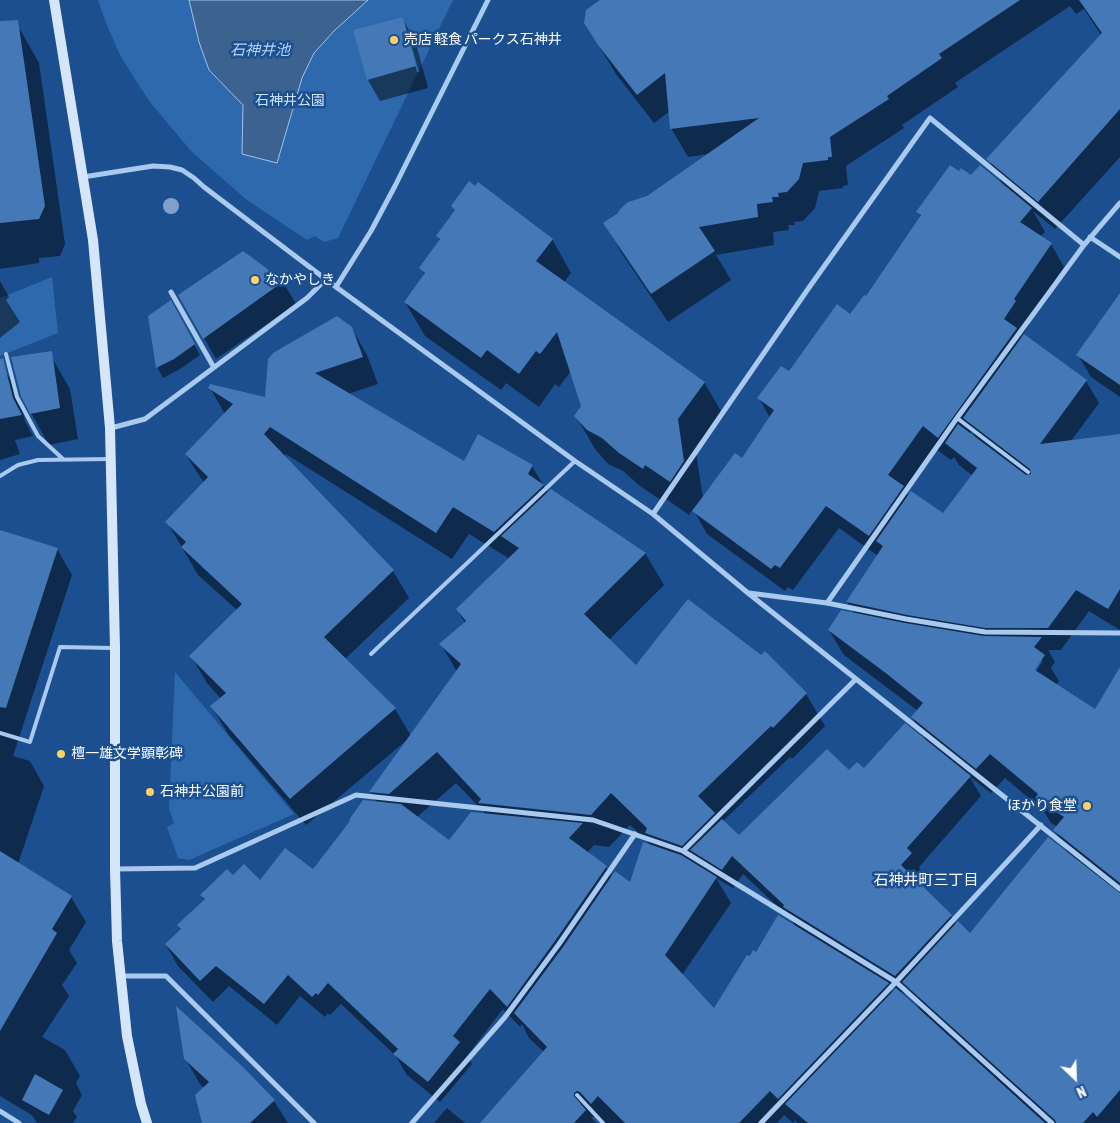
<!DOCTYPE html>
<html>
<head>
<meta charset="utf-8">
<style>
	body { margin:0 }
	#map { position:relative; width:1120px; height:1123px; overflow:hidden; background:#1b4f8f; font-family:"Asap Condensed",sans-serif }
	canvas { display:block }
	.north { position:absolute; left:1050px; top:1053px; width:50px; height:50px; -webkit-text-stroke:4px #1b4f8f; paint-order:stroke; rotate:156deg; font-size:14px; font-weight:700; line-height:20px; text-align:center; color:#fff }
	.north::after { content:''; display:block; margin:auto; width:18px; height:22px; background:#fff; clip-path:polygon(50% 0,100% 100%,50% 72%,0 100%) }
</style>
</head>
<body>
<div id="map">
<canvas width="1120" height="1123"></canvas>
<div class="north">N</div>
</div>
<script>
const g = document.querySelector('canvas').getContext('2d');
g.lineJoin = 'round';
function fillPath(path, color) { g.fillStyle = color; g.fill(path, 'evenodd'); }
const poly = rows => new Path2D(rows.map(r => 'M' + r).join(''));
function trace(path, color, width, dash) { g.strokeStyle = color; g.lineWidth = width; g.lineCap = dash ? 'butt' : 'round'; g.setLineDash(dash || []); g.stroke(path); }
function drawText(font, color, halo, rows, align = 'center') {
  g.font = font + ' "Asap Condensed","Noto Sans JP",sans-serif'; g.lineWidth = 5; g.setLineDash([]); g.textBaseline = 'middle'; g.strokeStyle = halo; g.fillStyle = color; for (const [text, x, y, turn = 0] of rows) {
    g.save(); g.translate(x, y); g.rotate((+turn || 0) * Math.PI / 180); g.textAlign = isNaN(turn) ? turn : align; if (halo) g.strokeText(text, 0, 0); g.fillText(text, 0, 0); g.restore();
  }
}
fillPath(poly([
	[98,0,453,0,338,238,324,242,315,236,307,240,247,200,192,152,149,101,133,76,120,55,106,23],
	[52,277,58,333,0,356,0,298],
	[175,672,294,814,189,860,178,858,167,827,174,823,169,809]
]), '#2e69ad');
const water = poly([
	[189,0,368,0,334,31,314,53,302,78,277,163,242,154,243,105,209,70,199,42,189,0]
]);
fillPath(water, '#3c6290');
trace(water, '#9cc4f0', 1);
fillPath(poly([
	[603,0,1120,0,1120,157,1055,229,1033,211,1045,232,1040,237,1051,244,1064,267,1027,322,1029,325,1021,337,1022,339,1025,335,1086,381,1099,403,1071,441,1120,435,1120,630,1089,611,1061,650,1048,650,1055,662,1051,668,1059,681,1056,685,1096,711,1120,693,1120,1123,797,1123,796,1120,793,1123,784,1115,777,1123,601,1123,595,1117,591,1117,596,1123,482,1123,544,1052,529,1038,522,1024,520,1027,503,1009,467,1056,472,1064,440,1102,407,1075,395,1055,341,1004,330,1015,328,1013,325,1017,300,996,277,1025,229,986,213,1002,178,966,166,945,181,930,179,926,205,901,202,895,233,877,260,882,313,871,377,803,371,792,408,739,306,825,228,734,212,707,221,699,207,683,191,656,237,610,198,575,167,522,204,483,186,455,225,414,210,388,266,398,351,327,367,355,378,384,348,394,465,462,532,466,548,493,645,553,664,585,609,640,636,667,761,657,765,653,806,694,825,726,792,759,790,757,723,821,739,837,849,772,864,770,927,742,912,717,918,711,844,655,829,630,854,614,847,602,878,556,839,528,793,590,788,587,785,591,707,534,693,509,689,515,665,498,662,501,640,486,623,471,608,464,595,449,576,416,583,407,571,371,559,387,555,384,539,407,506,383,501,390,425,336,405,302,425,275,421,268,440,241,437,236,456,212,452,206,552,239,571,273,564,282,704,382,724,416,696,453,703,498,742,460,770,418,759,398,851,316,866,298,921,217,918,212,971,177,1003,185,988,159,1101,35,1084,9,1076,14,1070,6,955,83,958,87,902,125,904,128,846,166,848,185,843,186,843,188,819,191,815,208,803,221,794,222,795,225,788,225,789,230,773,232,774,245,716,255,731,280,668,322,621,252,605,223,648,197,709,154,688,157,671,128,670,111,654,123,616,74,585,23],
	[972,431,976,439,970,434],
	[936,449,951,460,954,457,959,465,973,476,943,515,909,497,905,491],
	[286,454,452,559,469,534,510,559,457,609,465,623,441,644,457,672,411,736,395,709,345,659,409,598,393,571,284,456],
	[1040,661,1043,661,1033,676,1031,674],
	[969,776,991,793,1005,778,1043,810,1051,823,1058,827,1055,830,1069,856,970,935,956,925,951,916,915,881,922,873,919,867,981,796],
	[456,783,486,814,449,842,417,817],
	[630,825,653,847,631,884,612,877,606,867,587,853,594,845,609,847],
	[743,874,792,920,795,927,750,957,714,1010,682,975,731,903,716,878,733,888],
	[888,983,897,989,893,993],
	[898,990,907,995,909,992,921,1011,897,991],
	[402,18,415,40,428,88,380,101,368,80],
	[408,40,410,40,419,72,417,72],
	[18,26,39,63,65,244,60,256,39,258,39,263,0,269,0,29],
	[243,252,283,282,296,304,216,359,180,296],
	[0,281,9,297,6,300,20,322,0,338],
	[1120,296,1120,397,1091,377,1078,355],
	[170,302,200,355,180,369,163,378,157,367],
	[52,358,70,389,78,439,49,445,31,413],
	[6,372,18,393,25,421,33,436,15,440,20,454,0,460,0,374],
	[0,531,57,549,72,575,13,756,30,761,44,786,18,864,71,897,86,922,69,950,77,963,62,985,69,996,42,1037,65,1050,80,1076,76,1083,82,1095,73,1111,77,1117,73,1123,37,1123,32,1115,0,1096],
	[185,1058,274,1101,288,1123,203,1123,204,1088,200,1084],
	[447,1108,465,1123,434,1123]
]), '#0007');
fillPath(poly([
	[600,0,1020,0,939,54,942,58,887,96,889,99,830,137,832,157,828,157,828,160,803,163,799,179,787,192,778,193,779,197,772,197,773,202,757,204,758,217,699,227,715,251,651,294,603,223,618,213,620,209,628,202,647,196,759,118,670,129,665,73,637,95,598,45,584,23,586,10],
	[1079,0,1120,0,1120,109,1038,202,986,159,1102,33],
	[403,17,416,66,367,80,353,30],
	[18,20,45,206,39,219,0,223,0,21],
	[950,165,959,171,961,168,971,175,980,165,1032,208,1020,222,1052,243,1014,299,1016,301,1004,319,1017,328,938,438,923,426,888,475,904,486,869,536,826,506,780,568,775,565,771,569,692,511,735,453,742,458,774,410,757,398,781,366,789,371,837,304,850,314,864,295,866,296,921,215,916,212],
	[469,181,475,186,478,182,553,239,536,261,705,382,678,419,684,461,670,482,645,465,643,469,619,453,602,438,587,430,574,416,581,406,557,332,540,354,536,351,519,374,487,350,481,358,404,302,425,273,419,268,440,239,436,236,455,210,451,206],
	[243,251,284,281,203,339,178,295],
	[1120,293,1120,385,1076,355],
	[171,300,195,344,174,359,156,368,148,316],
	[337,316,352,327,363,357,315,373,464,461,478,434,533,465,528,474,544,485,494,532,453,507,436,533,270,427,264,434,394,570,324,637,396,708,290,799,210,706,226,693,189,656,242,604,181,547,186,542,165,522,208,477,185,454,233,404,208,388,210,384,265,397,268,359,273,353],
	[1024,334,1087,380,1040,444,1120,434,1120,589,1108,609,1076,590,1048,628,985,628,907,615,846,602,883,546,876,541,911,491,943,513,977,468,945,443,958,424,1026,475,1031,474,1030,469,963,418],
	[52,351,60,408,30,414,21,396,11,357],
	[3,358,13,398,22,415,0,419,0,359],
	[551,489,646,553,584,614,636,665,688,599,761,655,765,651,807,693,773,728,771,726,698,796,715,813,682,846,645,833,647,828,611,793,591,815,478,803,481,799,437,752,389,794,369,792,461,664,439,644,466,621,456,609,519,548,501,536],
	[0,530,58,548,6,708,0,707],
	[841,610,905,623,984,636,1042,637,1034,647,1045,655,1035,670,1095,709,1120,667,1120,883,1053,830,1064,817,1035,798,1038,794,990,754,976,769,911,717,923,703,887,674,828,630],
	[905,723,971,776,907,848,912,853,901,865,952,915,895,976,783,907,784,905,732,856,722,870,690,850,722,819,739,835,827,749,849,770,857,762,864,768],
	[363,800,401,804,449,840,471,812,583,823,569,838,607,866,555,941,507,1007,490,989,453,1036,460,1042,428,1082,393,1054,398,1049,328,983,318,995,316,993,312,997,288,975,264,1004,216,966,200,981,165,944,181,929,177,925,205,899,200,895,227,869,233,875,244,864,260,880,285,848,313,869,350,821,349,820],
	[1048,837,1120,893,1120,1090,1097,1117,1093,1112,1083,1123,1056,1123,1055,1120,902,982,958,921,970,933],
	[643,842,681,855,717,877,665,955,714,1008,747,955,750,956,753,950,756,952,778,915,889,983,778,1099,770,1091,739,1123,625,1123,598,1096,591,1104,580,1092,577,1091,574,1093,574,1096,586,1110,574,1123,480,1123,547,1047,514,1013,563,947,615,871,630,882],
	[0,851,72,896,52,929,57,933,0,1031],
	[896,988,1045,1123,808,1123,785,1104],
	[176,1006,243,1067,275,1100,250,1123,202,1123,195,1095,209,1082,184,1059],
	[35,1074,63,1090,49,1115,22,1100]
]), '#4478b7');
trace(poly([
	[6,354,17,397,38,436,63,459],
	[957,418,1028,472],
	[0,476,18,465,38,460,109,459],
	[371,654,575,461],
	[0,733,30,742,60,647,113,648],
	[577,1095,603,1123]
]), '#a9c9ee', 4);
trace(poly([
	[83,177,153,166,170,167,182,170,194,178,204,187,336,287,575,461,653,514,748,593,1120,889],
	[1090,237,1120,257],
	[336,287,371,231,395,186,488,0],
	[171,292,213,366],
	[111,428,145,419,307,298,326,279],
	[653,514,808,289,930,118,1084,245],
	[749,593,827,603,906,619,985,632,1120,633],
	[827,603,957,418,1084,245,1120,203],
	[683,851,856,679],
	[115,869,195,868,356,795,593,820,683,851,896,982,1052,1123],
	[120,976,166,976,314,1123],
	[0,1111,19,1123],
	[412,1123,505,1017,559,944,635,834],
	[761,1123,896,982,1041,825]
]), '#a9c9ee', 5);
trace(poly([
	[54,0,93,240,110,428,115,648,115,869,117,941,127,1036,141,1104,147,1123]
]), '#d6e6fa', 10);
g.fillStyle = '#7ea0ca';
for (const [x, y] of [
	[171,206]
]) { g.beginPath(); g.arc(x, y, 8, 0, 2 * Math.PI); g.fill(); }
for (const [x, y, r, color] of [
	[394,40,5,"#ffd166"],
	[255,280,5,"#ffd166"],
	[61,754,5,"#ffd166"],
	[150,792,5,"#ffd166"],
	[1087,806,5,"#ffd166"]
]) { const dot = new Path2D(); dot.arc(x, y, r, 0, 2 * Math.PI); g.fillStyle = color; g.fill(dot); trace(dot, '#1b4f8f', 2); }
drawText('14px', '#fff', '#1b4f8f', [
	["売店 軽食 パークス石神井",404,40],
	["なかやしき",265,280],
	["檀一雄文学顕彰碑",71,754],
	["石神井公園前",160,792],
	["ほかり食堂",1077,806,"right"]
], 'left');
drawText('14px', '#cfe3fa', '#1b4f8f', [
	["石神井公園",290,101]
]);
drawText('italic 15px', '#b5d3f5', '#1b4f8f', [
	["石神井池",260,50]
]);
drawText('15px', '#fff', '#1b4f8f', [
	["石神井町三丁目",926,880]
]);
</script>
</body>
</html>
